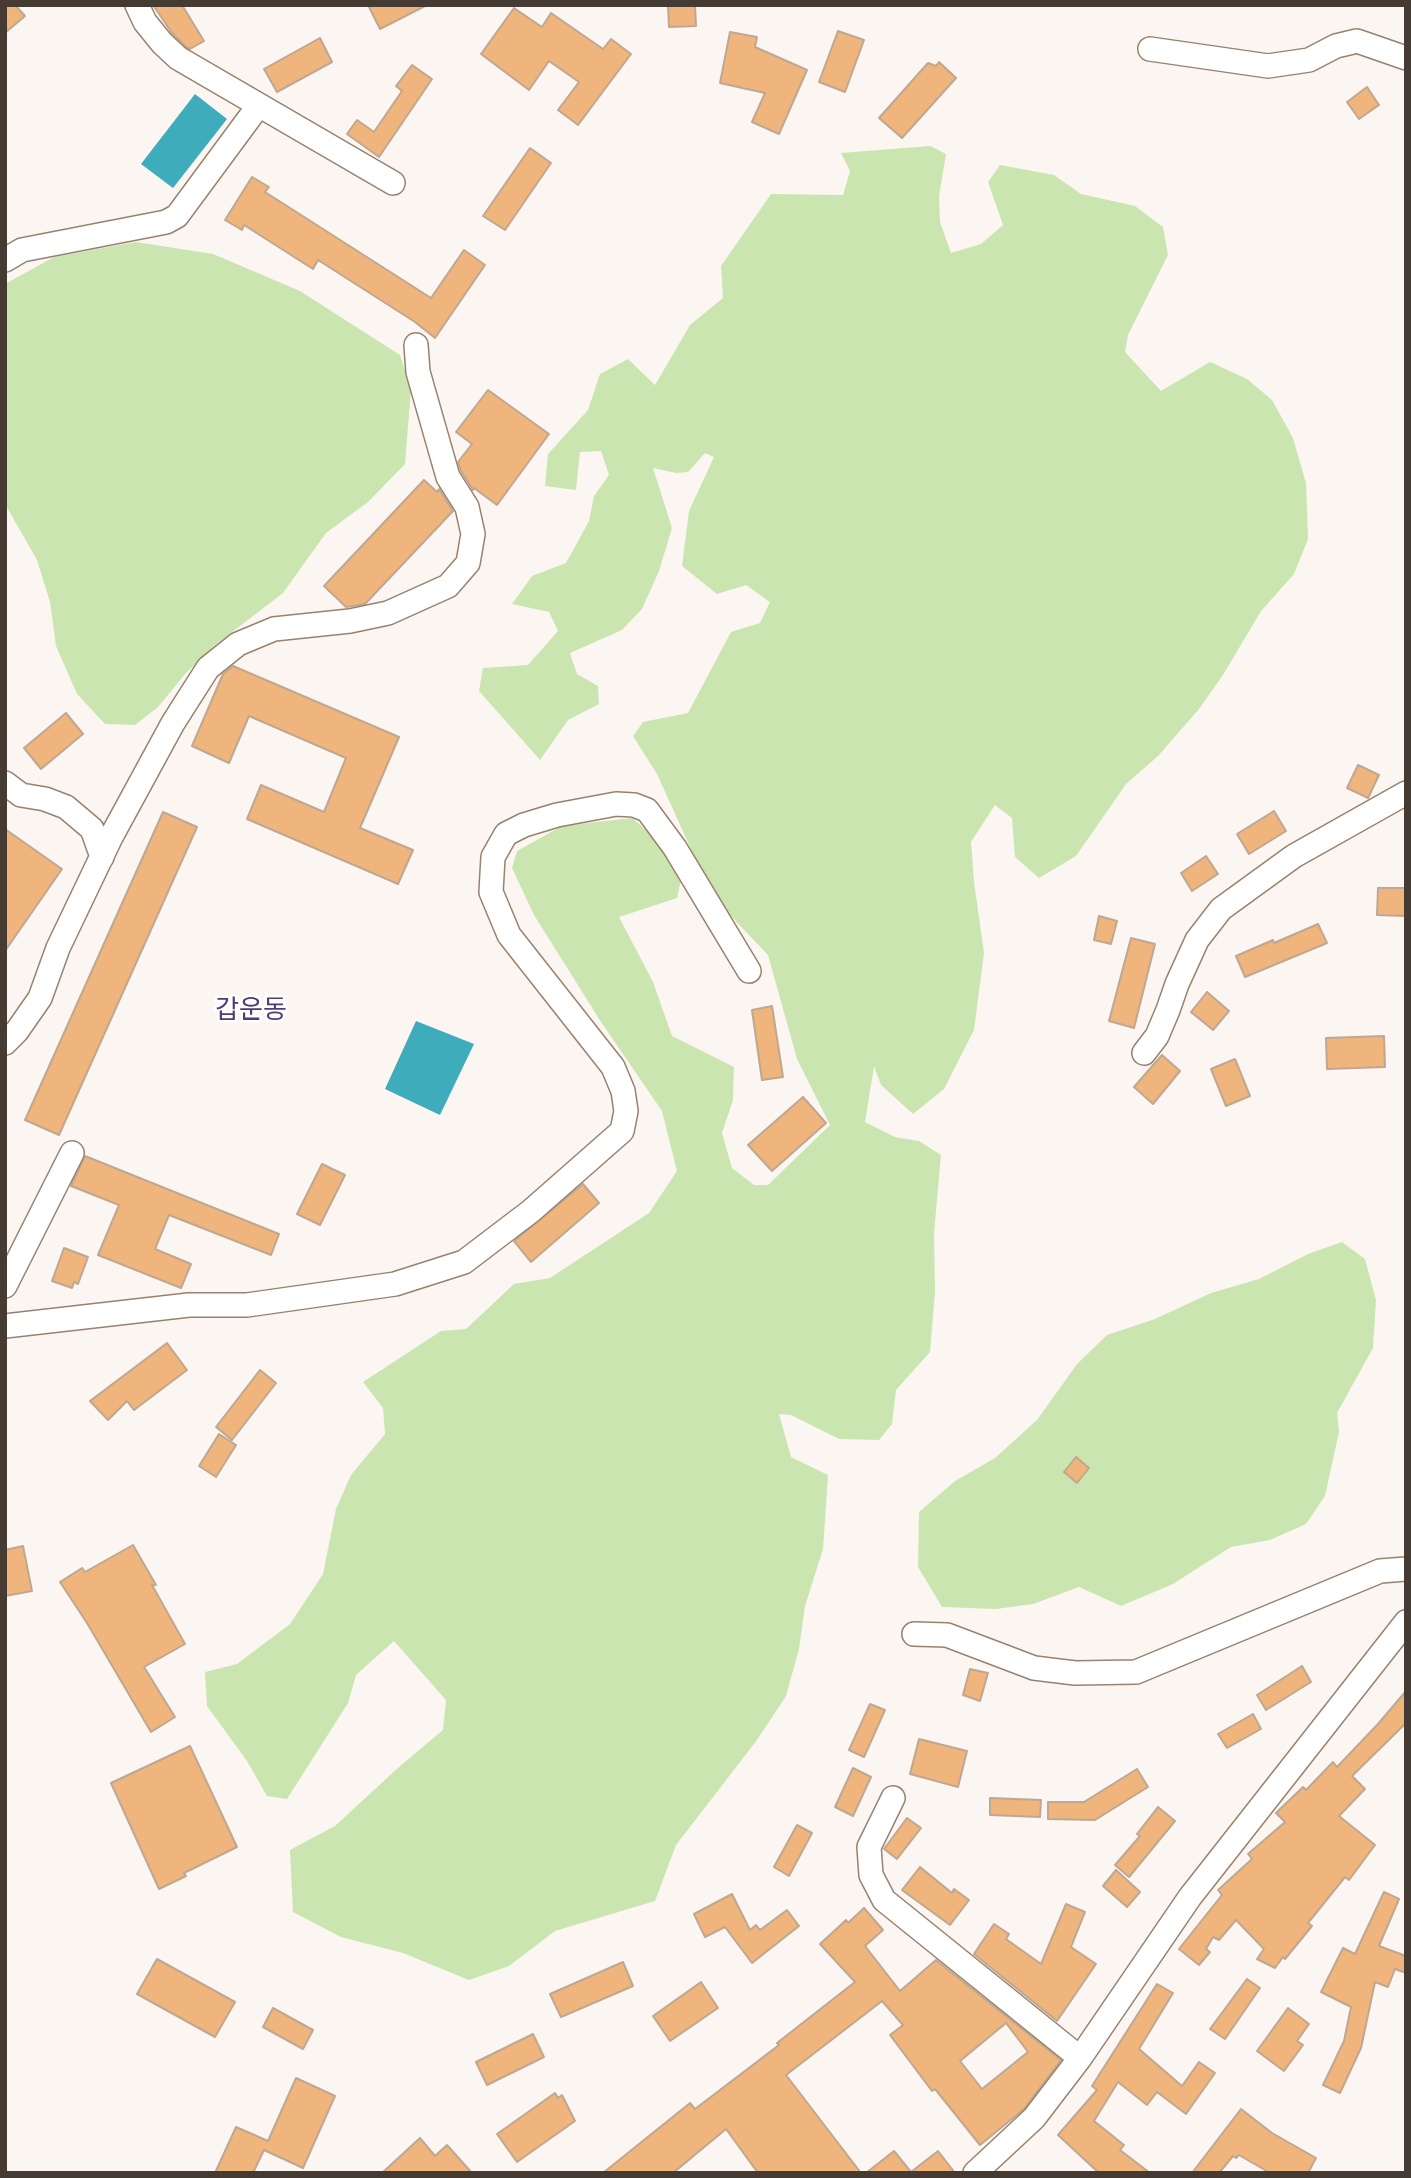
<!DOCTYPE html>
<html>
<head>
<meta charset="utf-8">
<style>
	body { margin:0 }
	#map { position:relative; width:1411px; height:2178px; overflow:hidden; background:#fbf6f2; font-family:"Asap Condensed",sans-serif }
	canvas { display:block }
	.frame { position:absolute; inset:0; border:7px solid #453b32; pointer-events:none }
</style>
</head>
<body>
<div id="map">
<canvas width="1411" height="2178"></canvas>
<div class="frame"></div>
</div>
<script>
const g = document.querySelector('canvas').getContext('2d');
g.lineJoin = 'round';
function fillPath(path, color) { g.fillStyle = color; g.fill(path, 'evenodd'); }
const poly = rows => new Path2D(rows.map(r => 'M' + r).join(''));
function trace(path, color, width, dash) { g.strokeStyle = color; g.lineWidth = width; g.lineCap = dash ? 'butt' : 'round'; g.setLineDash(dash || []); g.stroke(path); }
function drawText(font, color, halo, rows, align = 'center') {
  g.font = font + ' "Asap Condensed","Noto Sans KR",sans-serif'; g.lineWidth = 5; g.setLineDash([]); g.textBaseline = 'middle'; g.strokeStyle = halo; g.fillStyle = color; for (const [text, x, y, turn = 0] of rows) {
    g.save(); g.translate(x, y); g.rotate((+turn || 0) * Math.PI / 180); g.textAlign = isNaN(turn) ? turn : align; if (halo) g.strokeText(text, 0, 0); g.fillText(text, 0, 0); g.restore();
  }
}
fillPath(poly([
	[930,146,946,154,939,196,940,222,951,253,981,244,1003,225,988,182,1000,165,1054,175,1081,194,1135,206,1163,227,1168,255,1128,335,1125,352,1161,391,1210,362,1247,379,1272,400,1293,438,1306,483,1308,539,1294,574,1261,611,1223,675,1199,709,1158,756,1126,784,1076,856,1039,878,1015,857,1012,818,995,805,971,842,974,882,984,953,974,1030,944,1089,913,1114,881,1085,874,1066,865,1122,895,1137,919,1141,941,1155,934,1233,935,1292,930,1352,896,1390,892,1424,879,1440,839,1439,791,1415,779,1414,791,1457,828,1475,823,1549,805,1606,799,1649,786,1696,757,1740,676,1845,655,1901,555,1931,509,1966,469,1980,403,1953,341,1937,293,1912,290,1850,335,1826,399,1767,443,1730,446,1700,394,1641,356,1675,348,1703,287,1799,267,1796,247,1761,207,1706,205,1672,237,1664,290,1624,323,1574,336,1509,351,1475,385,1434,383,1408,363,1382,441,1331,466,1329,514,1284,550,1278,649,1213,677,1171,662,1111,601,1022,534,915,512,868,517,851,562,826,632,818,659,841,682,875,677,898,619,917,653,982,672,1036,734,1067,733,1100,722,1133,732,1168,754,1185,768,1185,830,1125,797,1059,768,955,728,913,695,858,657,774,633,736,643,722,688,713,731,632,760,623,770,602,746,585,717,594,682,566,689,511,714,457,705,453,688,472,676,473,653,468,672,528,659,571,642,609,622,630,570,653,577,674,598,686,599,704,568,720,540,760,479,691,483,668,528,665,558,631,549,612,512,604,532,576,566,563,589,521,594,496,609,475,601,451,580,452,576,490,545,486,548,454,588,410,600,374,628,359,655,385,690,325,723,298,721,266,771,194,843,195,850,171,841,153],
	[136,242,213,254,300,291,400,355,411,389,405,464,368,502,326,533,283,593,214,646,186,673,158,707,135,725,105,724,77,694,56,646,50,602,37,560,5,504,5,284,54,257],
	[1342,1242,1365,1259,1376,1300,1373,1348,1337,1413,1339,1432,1325,1496,1306,1524,1270,1540,1231,1547,1173,1584,1121,1606,1079,1587,1033,1604,996,1609,942,1607,918,1567,919,1512,955,1481,995,1458,1037,1420,1077,1364,1107,1335,1155,1319,1211,1293,1259,1279,1308,1254]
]), '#cbe5b0');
fillPath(poly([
	[195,94,227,119,173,188,141,164],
	[416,1021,474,1044,440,1115,385,1089]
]), '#3facbc');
const building = poly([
	[5,5,15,5,25,16,5,33,5,5],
	[153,5,182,5,204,41,190,49,186,47,172,33,153,5],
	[368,5,427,5,380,29,368,5],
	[668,5,695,5,696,26,669,27,668,5],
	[514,8,542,27,551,13,603,49,611,39,631,54,578,125,558,110,579,82,549,61,529,90,481,54,514,8],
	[838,31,864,40,845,92,819,82,838,31],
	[730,32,757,37,755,47,807,70,779,134,752,122,765,93,720,83,730,32],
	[320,38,332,62,277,92,264,69,320,38],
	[939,62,956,78,902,138,879,118,928,63,936,66,939,62],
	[412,65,432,79,379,157,347,134,357,120,374,132,402,91,396,86,412,65],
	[1367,87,1379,105,1359,119,1347,102,1367,87],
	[530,148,551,163,505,230,483,216,530,148],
	[252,177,269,187,265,192,431,298,464,250,485,265,435,338,415,322,318,260,313,269,244,225,242,230,225,220,252,177],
	[488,390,549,434,497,505,474,488,473,490,461,471,458,462,472,444,456,432,488,390],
	[424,480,437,492,439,489,453,511,365,604,346,607,324,586,424,480],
	[233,666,399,737,360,828,413,850,398,884,247,819,261,785,324,812,346,758,249,716,229,763,192,746,223,674,233,666],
	[66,713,83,734,41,769,24,748,66,713],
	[1358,765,1379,775,1368,798,1347,788,1358,765],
	[1274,811,1286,831,1249,854,1237,834,1274,811],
	[163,812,197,827,59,1135,25,1120,163,812],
	[5,829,62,869,5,951,5,829],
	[1206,856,1218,874,1192,891,1181,873,1206,856],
	[1378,888,1405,888,1405,916,1377,915,1378,888],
	[1099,916,1117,921,1111,944,1094,940,1099,916],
	[1318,924,1327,943,1245,977,1236,956,1273,940,1274,943,1318,924],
	[1131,938,1155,944,1134,1028,1109,1021,1131,938],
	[1207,992,1229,1011,1213,1030,1191,1012,1207,992],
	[772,1006,783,1077,762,1080,752,1010,772,1006],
	[1384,1036,1385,1067,1327,1069,1326,1038,1384,1036],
	[1162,1055,1180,1071,1153,1104,1134,1087,1162,1055],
	[1235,1059,1250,1096,1226,1106,1211,1069,1235,1059],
	[803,1097,826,1123,772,1171,748,1145,803,1097],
	[85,1156,279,1234,271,1255,169,1215,155,1249,191,1264,181,1288,98,1255,119,1205,71,1186,85,1156],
	[322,1164,345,1175,320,1225,297,1214,322,1164],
	[583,1184,599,1203,531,1262,514,1241,583,1184],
	[64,1248,88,1257,78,1284,74,1282,72,1288,52,1281,64,1248],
	[167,1343,187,1370,134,1410,127,1401,108,1420,90,1401,167,1343],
	[260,1370,276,1383,232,1440,216,1427,260,1370],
	[219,1434,236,1445,216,1477,199,1466,219,1434],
	[1076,1457,1089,1468,1077,1483,1064,1472,1076,1457],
	[133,1545,156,1585,152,1585,185,1644,144,1667,175,1717,151,1732,87,1623,60,1582,82,1568,85,1572,133,1545],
	[23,1546,32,1591,5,1596,5,1550,23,1546],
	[1302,1666,1311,1682,1266,1710,1257,1695,1302,1666],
	[970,1669,988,1673,980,1701,963,1695,970,1669],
	[1406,1691,1406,1723,1352,1776,1365,1789,1339,1816,1375,1845,1349,1880,1345,1877,1308,1923,1312,1926,1285,1959,1283,1957,1275,1968,1257,1959,1264,1949,1236,1920,1219,1940,1213,1937,1206,1949,1210,1952,1199,1965,1179,1949,1222,1895,1218,1890,1252,1859,1248,1854,1285,1822,1276,1813,1303,1787,1306,1790,1333,1762,1337,1767,1378,1724,1406,1691],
	[870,1704,885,1710,864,1757,849,1750,870,1704],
	[1253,1714,1261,1729,1227,1748,1218,1734,1253,1714],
	[919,1739,967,1751,958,1787,910,1774,919,1739],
	[190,1746,237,1847,184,1873,186,1876,159,1889,111,1783,190,1746],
	[853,1768,871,1777,853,1816,835,1807,853,1768],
	[1137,1769,1148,1787,1095,1820,1048,1819,1048,1802,1084,1802,1137,1769],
	[990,1798,1041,1800,1040,1817,990,1815,990,1798],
	[1158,1807,1175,1821,1129,1877,1115,1865,1140,1836,1137,1834,1158,1807],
	[907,1818,921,1828,897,1859,884,1849,907,1818],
	[797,1825,812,1833,789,1876,774,1867,797,1825],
	[920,1867,952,1893,954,1889,969,1900,950,1925,902,1890,920,1867],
	[1116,1870,1140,1892,1127,1907,1103,1886,1116,1870],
	[1384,1892,1399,1899,1379,1946,1406,1956,1406,1973,1395,1969,1388,1987,1375,1982,1361,2048,1340,2093,1323,2085,1344,2041,1351,2007,1321,1992,1343,1948,1355,1954,1384,1892],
	[732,1894,750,1930,756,1925,760,1930,787,1910,799,1926,752,1963,725,1927,705,1937,694,1914,732,1894],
	[1066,1904,1085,1912,1071,1947,1096,1964,1057,2021,974,1954,994,1924,1009,1934,1006,1939,1041,1964,1066,1904],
	[864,1908,883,1930,865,1946,900,1991,936,1960,1061,2060,1024,2109,980,2145,935,2089,932,2091,890,2035,903,2025,882,2001,786,2075,861,2173,758,2173,726,2129,673,2173,603,2173,690,2103,695,2109,779,2045,777,2043,855,1982,820,1944,846,1920,848,1923,864,1908],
	[1006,2023,1028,2052,982,2089,960,2061,1006,2023],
	[157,1959,235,2002,215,2037,137,1994,157,1959],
	[623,1962,633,1986,561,2017,550,1994,623,1962],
	[1247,1979,1260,1988,1225,2039,1210,2029,1247,1979],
	[701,1982,718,2008,670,2041,653,2016,701,1982],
	[1157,1984,1173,1993,1139,2049,1182,2086,1199,2062,1215,2073,1186,2114,1157,2092,1147,2105,1118,2082,1094,2121,1124,2145,1120,2150,1150,2173,1099,2173,1058,2135,1097,2090,1092,2086,1157,1984],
	[273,2008,313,2030,303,2049,263,2027,273,2008],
	[1288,2008,1309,2024,1297,2041,1303,2045,1284,2071,1257,2051,1288,2008],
	[533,2034,544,2057,487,2085,476,2062,533,2034],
	[296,2078,335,2096,303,2168,264,2150,253,2173,215,2173,236,2127,268,2141,296,2078],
	[555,2093,558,2098,562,2095,575,2121,517,2162,497,2134,555,2093],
	[1241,2109,1272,2133,1316,2158,1308,2173,1270,2173,1239,2155,1236,2158,1233,2156,1219,2173,1192,2173,1241,2109],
	[420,2138,435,2156,447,2145,472,2173,382,2173,420,2138],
	[894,2151,911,2172,938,2151,955,2173,866,2173,894,2151]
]);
fillPath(building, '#efb57c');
trace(building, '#bfa791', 2);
const minor = poly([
	[137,5,145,22,162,43,178,58,393,183],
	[1150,49,1268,66,1309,60,1336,46,1357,41,1406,58],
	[5,260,22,250,166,222,177,216,259,105],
	[5,783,21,795,45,799,66,807,92,829,102,857],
	[5,1043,17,1031,40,998,58,948,111,837,173,723,208,668,238,644,274,629,350,621,388,613,448,586,468,563,473,534,467,507,448,477,418,372,416,345],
	[1144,1053,1157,1036,1168,1010,1177,984,1197,940,1221,909,1294,856,1406,793],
	[5,1286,72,1153],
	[5,1326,189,1305,247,1305,395,1284,464,1262,531,1211,622,1131,626,1111,623,1091,613,1067,509,935,491,892,493,857,506,834,524,825,557,815,616,804,634,805,647,810,675,848,749,971],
	[914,1634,947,1635,1034,1668,1075,1673,1136,1672,1380,1571,1406,1569],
	[893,1798,869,1847,871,1875,884,1900,1080,2058],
	[975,2173,1034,2118,1080,2058,1190,1897,1406,1622]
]);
trace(minor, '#99826d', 26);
trace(minor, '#fff', 23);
drawText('26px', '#503a77', '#fff', [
	["갑운동",251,1010]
]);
</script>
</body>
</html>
